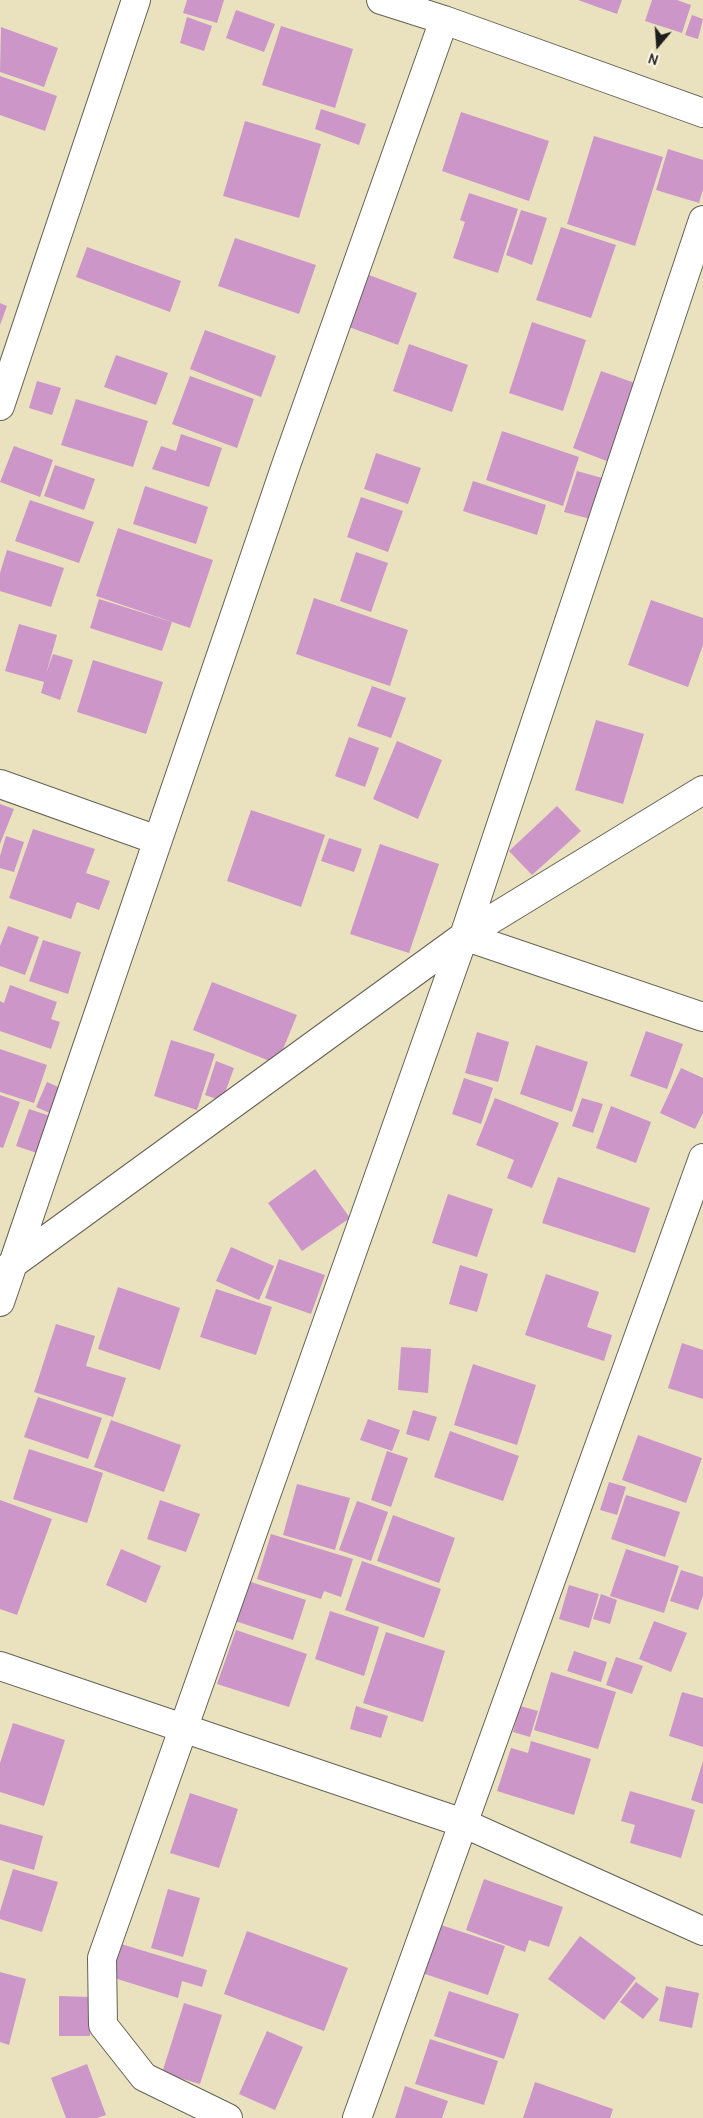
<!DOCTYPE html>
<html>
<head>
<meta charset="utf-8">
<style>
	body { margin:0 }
	#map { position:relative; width:703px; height:2118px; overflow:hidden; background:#eae2bf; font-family:Delius,sans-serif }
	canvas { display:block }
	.north { position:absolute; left:633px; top:20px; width:50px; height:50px; -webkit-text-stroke:4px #fcf5e5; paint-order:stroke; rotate:198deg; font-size:14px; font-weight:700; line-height:20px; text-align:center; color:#1c1c1c }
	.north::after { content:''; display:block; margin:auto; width:18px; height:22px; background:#1c1c1c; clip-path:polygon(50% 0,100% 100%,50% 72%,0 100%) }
</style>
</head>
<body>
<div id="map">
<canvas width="703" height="2118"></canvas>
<div class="north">N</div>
</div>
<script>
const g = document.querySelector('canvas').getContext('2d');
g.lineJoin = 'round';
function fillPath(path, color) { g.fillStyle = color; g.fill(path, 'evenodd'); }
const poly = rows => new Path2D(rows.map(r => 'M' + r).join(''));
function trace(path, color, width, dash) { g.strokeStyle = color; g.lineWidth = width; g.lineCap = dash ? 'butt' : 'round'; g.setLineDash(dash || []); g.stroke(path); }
fillPath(poly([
	[187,0,224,0,217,23,183,13],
	[578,0,622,0,617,14],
	[652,0,677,0,691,5,682,33,645,21],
	[236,10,275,24,264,52,226,38],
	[692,15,703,19,698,39,685,35],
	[187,17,212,26,204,51,180,43],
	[281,26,353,49,335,108,262,85],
	[1,27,58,48,44,87,0,72],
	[0,76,57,96,45,131,0,115],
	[321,109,366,124,359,145,315,129],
	[461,112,549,141,529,201,442,171],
	[245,121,321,144,299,218,223,196],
	[594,136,663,157,635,246,567,224],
	[668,149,703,160,703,189,699,203,656,190],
	[469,193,518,209,498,273,453,258,465,222,460,220],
	[521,210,547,218,532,265,506,255],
	[561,227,616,245,591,318,536,300],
	[235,238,316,265,299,314,218,286],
	[87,247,181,281,170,312,76,277],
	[369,275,417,293,398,345,349,327],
	[0,303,7,306,0,325],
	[532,322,586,340,563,411,509,393],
	[205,330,276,356,261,397,190,369],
	[409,344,468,365,452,412,393,391],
	[116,355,168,373,156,405,104,387],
	[601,371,646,387,617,465,573,448],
	[190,376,254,399,237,448,172,424],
	[37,381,61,388,52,415,29,408],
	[76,399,148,421,133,467,61,445],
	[502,431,579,457,563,506,486,480],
	[181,434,222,448,209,487,152,469,161,446,176,451],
	[14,446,53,460,40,497,0,482],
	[376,453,421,468,408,504,364,489],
	[55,465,95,479,84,510,44,496],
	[577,471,613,481,598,521,564,512],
	[473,481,546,505,537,535,463,511],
	[145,486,208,507,196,544,133,524],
	[361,497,403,511,388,552,347,537],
	[30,500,94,522,79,563,15,541],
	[118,528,213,560,190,628,96,596],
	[7,550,64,568,51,607,0,591,0,573],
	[356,552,388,563,371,612,340,601],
	[314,598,408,630,390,686,296,654],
	[99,599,172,622,162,651,90,628],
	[651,600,703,618,703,645,688,687,628,665],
	[19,624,57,635,46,674,53,654,73,660,60,700,41,693,44,682,5,671],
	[93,660,163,682,146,734,77,712],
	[372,686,406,698,391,738,357,726],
	[596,720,644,734,623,804,575,790],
	[349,737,379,748,365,787,335,776],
	[397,741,442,760,418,819,373,799],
	[0,804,14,809,0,844],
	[557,806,581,831,532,875,509,851],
	[251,810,325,835,301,907,227,881],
	[33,829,95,849,86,873,110,881,99,910,77,902,71,919,9,898],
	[6,836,24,842,14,872,0,868,0,856],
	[329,838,362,849,354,872,321,861],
	[380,844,439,864,409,953,350,934],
	[8,926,39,937,25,975,0,966,0,946],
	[43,940,81,952,68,994,29,981],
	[212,982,297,1015,277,1064,193,1030],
	[10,985,57,1002,51,1019,60,1022,51,1049,0,1031,0,1001,4,1003],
	[646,1031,683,1044,667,1089,630,1076],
	[477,1032,509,1042,498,1082,465,1073],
	[171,1040,215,1054,197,1110,154,1096],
	[536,1045,588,1062,572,1112,520,1094],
	[0,1049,47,1065,34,1103,0,1092],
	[216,1061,234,1068,222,1101,205,1095],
	[681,1068,703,1078,703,1113,695,1129,660,1113],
	[464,1078,493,1088,481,1124,452,1114],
	[47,1082,65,1090,54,1115,36,1107],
	[0,1095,20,1102,3,1148,0,1147],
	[495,1098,559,1123,532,1188,507,1178,514,1160,476,1145],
	[582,1098,603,1104,593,1133,572,1126],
	[611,1106,651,1122,636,1163,596,1148],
	[29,1109,50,1116,37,1153,16,1146],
	[315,1169,350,1218,302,1251,268,1203],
	[558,1177,650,1208,635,1253,542,1223],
	[448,1194,493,1209,477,1257,432,1243],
	[231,1247,274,1266,259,1300,216,1281],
	[279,1259,325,1275,311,1314,265,1298],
	[460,1265,488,1274,477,1312,449,1304],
	[546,1274,599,1292,587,1327,612,1335,604,1361,525,1335],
	[118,1287,180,1308,160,1370,98,1349],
	[216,1289,272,1307,256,1355,200,1337],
	[56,1324,95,1336,86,1366,126,1378,113,1417,34,1392],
	[682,1343,703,1350,703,1399,668,1388],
	[401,1347,431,1349,428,1393,398,1390],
	[473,1364,536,1385,517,1445,454,1425],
	[38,1397,102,1418,88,1459,24,1437],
	[413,1410,437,1417,429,1441,406,1434],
	[368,1419,400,1430,392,1451,360,1440],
	[111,1420,181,1445,164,1492,94,1467],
	[450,1431,519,1456,503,1501,434,1477],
	[638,1435,702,1458,686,1503,622,1480],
	[29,1449,103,1473,87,1523,13,1499],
	[387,1451,408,1458,391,1507,371,1500],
	[609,1482,626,1487,617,1515,600,1510],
	[297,1484,350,1498,335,1550,283,1535],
	[626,1495,680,1512,665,1557,611,1539],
	[0,1500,52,1519,17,1615,0,1609],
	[160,1500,200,1514,186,1552,147,1539],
	[357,1501,388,1512,371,1561,339,1550],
	[393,1515,455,1538,439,1583,377,1561],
	[271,1534,353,1559,341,1597,324,1591,321,1599,257,1579],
	[121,1549,161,1566,146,1603,106,1585],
	[626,1549,679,1566,664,1613,610,1596],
	[362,1561,441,1589,424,1638,345,1610],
	[681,1570,703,1577,703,1596,698,1610,670,1601],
	[245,1580,306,1600,293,1640,232,1620],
	[569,1585,599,1594,589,1628,559,1619],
	[601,1594,617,1600,610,1624,593,1619],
	[330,1611,379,1627,364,1676,315,1659],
	[654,1621,687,1633,671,1672,639,1659],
	[236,1630,307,1654,289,1707,217,1684],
	[386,1632,445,1651,423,1722,363,1703],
	[574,1651,607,1662,601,1682,567,1671],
	[616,1657,643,1666,632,1694,606,1685],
	[551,1672,616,1692,598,1749,534,1730],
	[682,1692,703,1698,703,1747,669,1736],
	[356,1706,388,1716,381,1738,350,1729],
	[520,1706,538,1711,530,1737,513,1732],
	[13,1723,65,1740,44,1806,0,1792,0,1763],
	[531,1741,591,1759,574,1815,497,1791,511,1748,528,1753],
	[703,1761,703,1804,691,1800],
	[630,1791,695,1810,681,1858,630,1843,635,1825,621,1821],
	[190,1793,238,1809,219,1868,170,1853],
	[0,1824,43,1836,34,1870,0,1860],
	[13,1869,58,1882,42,1932,0,1919,0,1911],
	[484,1879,563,1907,549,1947,529,1940,525,1952,466,1930],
	[168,1889,200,1898,183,1957,151,1948],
	[432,1922,505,1946,488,1995,416,1971],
	[247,1931,348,1968,324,2031,224,1994],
	[580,1936,636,1978,604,2020,548,1979],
	[121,1944,207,1970,202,1987,182,1981,178,1998,111,1977],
	[0,1972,26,1979,9,2045,0,2042],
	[636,1982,659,1999,643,2019,620,2002],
	[666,1986,699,1993,692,2028,659,2021],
	[449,1991,519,2014,504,2059,434,2036],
	[59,1996,91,1997,90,2036,59,2036],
	[184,2003,222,2015,200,2084,162,2073],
	[267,2031,303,2047,275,2110,239,2094],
	[430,2039,498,2061,484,2105,415,2084],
	[87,2064,106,2115,97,2118,66,2118,51,2078],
	[535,2082,613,2109,610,2118,523,2118],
	[405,2086,448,2101,442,2118,395,2118]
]), '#cc96c9');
const minor = poly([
	[381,0,444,20,703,113],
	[0,406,136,0],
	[0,784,157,840],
	[464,936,703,1017],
	[10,1266,464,936,703,790],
	[0,1302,286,465,444,20],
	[0,1666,463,1823,703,1931],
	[228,2118,144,2077,103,2025,102,1958,464,936,703,220],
	[357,2118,703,1158]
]);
trace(minor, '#646155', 30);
trace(minor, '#fff', 28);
</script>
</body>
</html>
